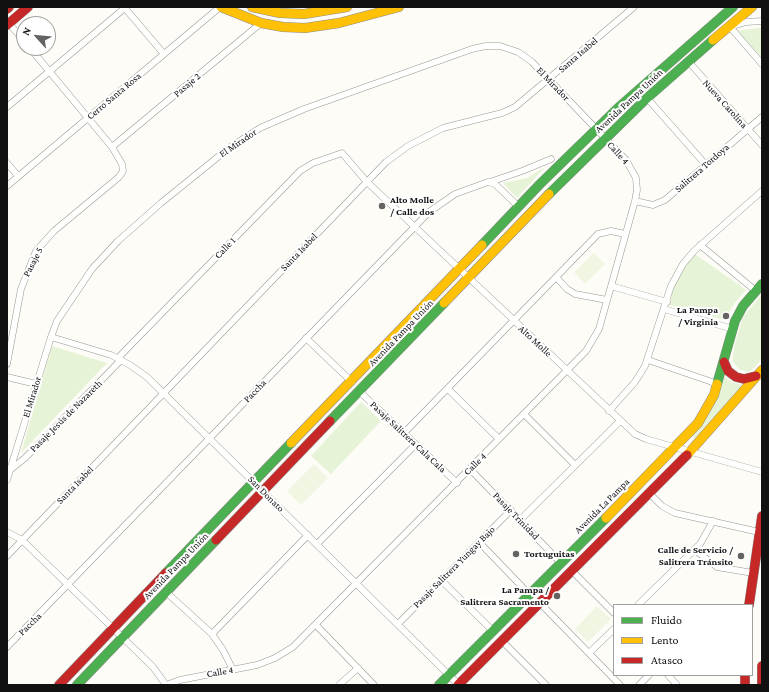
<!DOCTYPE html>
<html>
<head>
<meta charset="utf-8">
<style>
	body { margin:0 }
	#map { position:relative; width:769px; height:692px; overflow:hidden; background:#fdfcf7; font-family:"Crimson Pro",serif }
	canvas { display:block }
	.frame { position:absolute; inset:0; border:8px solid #111; pointer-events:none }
	.legend { position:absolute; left:613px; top:604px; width:140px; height:72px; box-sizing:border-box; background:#fff; border:1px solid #a0a0a0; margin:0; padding:5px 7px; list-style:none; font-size:12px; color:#111 }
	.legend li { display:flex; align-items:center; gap:8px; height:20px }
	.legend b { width:20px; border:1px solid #a0a0a0 }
	.north { position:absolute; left:16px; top:16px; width:40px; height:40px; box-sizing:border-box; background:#fff; border:1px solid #a0a0a0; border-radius:50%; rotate:297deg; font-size:11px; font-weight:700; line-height:16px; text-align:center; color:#111 }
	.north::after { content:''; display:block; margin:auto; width:14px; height:18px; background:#646362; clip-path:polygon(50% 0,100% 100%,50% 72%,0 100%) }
</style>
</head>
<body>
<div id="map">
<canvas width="769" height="692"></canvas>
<div class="frame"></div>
<ul class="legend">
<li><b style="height:5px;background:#4caf50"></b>Fluido</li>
<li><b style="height:5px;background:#ffc107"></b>Lento</li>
<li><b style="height:5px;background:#c62828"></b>Atasco</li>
</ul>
<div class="north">N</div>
</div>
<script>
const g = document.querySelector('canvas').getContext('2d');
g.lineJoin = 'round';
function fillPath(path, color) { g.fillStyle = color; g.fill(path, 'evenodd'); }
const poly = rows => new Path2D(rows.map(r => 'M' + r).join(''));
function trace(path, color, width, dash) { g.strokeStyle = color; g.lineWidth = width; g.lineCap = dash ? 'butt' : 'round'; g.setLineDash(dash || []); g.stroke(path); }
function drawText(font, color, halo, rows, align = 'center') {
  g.font = font + ' "Crimson Pro",serif'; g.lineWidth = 4; g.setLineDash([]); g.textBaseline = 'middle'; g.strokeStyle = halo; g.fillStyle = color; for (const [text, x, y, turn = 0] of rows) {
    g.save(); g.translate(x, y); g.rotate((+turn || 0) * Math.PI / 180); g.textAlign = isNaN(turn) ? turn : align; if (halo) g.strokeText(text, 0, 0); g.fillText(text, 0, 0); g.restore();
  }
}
fillPath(poly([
	[762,27,762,58,738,31],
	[545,167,517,198,503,183,527,178],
	[695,254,746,290,734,304,725,320,670,305,673,288,679,273],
	[762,294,762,359,754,368,748,372,739,369,732,361,735,343,743,317],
	[52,346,107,363,21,453],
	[724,376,732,382,742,385,695,438,691,436,712,409],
	[361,402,381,421,331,474,311,456]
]), '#e7f3d7');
fillPath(poly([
	[594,253,605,264,585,284,574,272],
	[314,464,328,478,301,505,287,491],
	[597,606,611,619,588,642,575,629]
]), '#f0f6e1');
const street = poly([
	[124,7,164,54],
	[7,21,24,41],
	[762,21,746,22,730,27,762,64],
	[689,62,762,145],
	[647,98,706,165],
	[7,107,126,7],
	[112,147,261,23],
	[7,163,18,176],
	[490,182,522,171,551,159],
	[7,186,220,7],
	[635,201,653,205,665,200,762,117],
	[700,245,756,291],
	[557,278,567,289,575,294,607,300],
	[611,286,667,302],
	[664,309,733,329],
	[51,337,111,355,130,365,147,377,459,685],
	[306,338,352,382],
	[118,358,300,171,313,163,342,153,367,182,635,434,646,439,762,472],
	[648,360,718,384],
	[7,364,21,289,36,251,54,231,119,177,123,171,122,164,112,147,30,48],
	[7,377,36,384],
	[448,389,499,439],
	[360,392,457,483],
	[609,411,635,382,645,366,671,286,683,264,694,251,762,191],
	[524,414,575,465],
	[404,433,598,234,611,231,625,234],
	[470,469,561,563],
	[10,470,25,458,121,360],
	[7,480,51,337,57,321,92,269,118,241,161,203,229,148,260,128,304,109,472,49,486,46,500,46,518,52,532,62,626,160,636,178,637,190,635,201,599,329,586,351,293,647,275,658,257,665,180,680,166,685],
	[649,493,662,506,675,513,759,532],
	[520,520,620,421],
	[7,532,22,540,153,667,166,685],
	[479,542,530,595],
	[317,544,416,444],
	[695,550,717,567,753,573],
	[7,556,386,162,408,146,443,128,502,113,515,107,634,7],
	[572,571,614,613],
	[441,580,493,631],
	[166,592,212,634,223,650,233,670],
	[540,603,620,685],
	[638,605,700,544,713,521],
	[398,624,511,510],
	[316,625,374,685],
	[212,634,308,535],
	[502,641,546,685],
	[7,647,429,212,455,194,488,182,495,184,519,207],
	[589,653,614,629],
	[668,675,677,685],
	[339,685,358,668],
	[639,685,649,675]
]);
const fast = poly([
	[549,194,647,98,713,40],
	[482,245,540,184,618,108,733,7],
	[717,384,735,321,743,306,762,284],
	[330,421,444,303],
	[166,573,291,443],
	[77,685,216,540],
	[439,685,606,518]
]);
const slow = poly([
	[221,7,261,23,283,27,305,28,339,23,399,7],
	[252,7,280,13,304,14,347,7],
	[713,40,752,7],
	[444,303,549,194],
	[291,443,482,245],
	[687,455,762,370],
	[606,518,698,423,714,395,717,384]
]);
const jam = poly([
	[7,9,9,7],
	[7,25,28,7],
	[724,362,728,371,736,377,744,379,756,376],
	[216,540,330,421],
	[749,605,762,516],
	[762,666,762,685],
	[745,675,745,685],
	[59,685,166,573],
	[458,685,687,455]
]);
trace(street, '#979795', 7);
trace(fast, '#8e8d8b', 10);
trace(slow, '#8e8d8b', 10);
trace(jam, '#8e8d8b', 10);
trace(street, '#fffffe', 6);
trace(fast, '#4caf50', 9);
trace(slow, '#ffc107', 9);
trace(jam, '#c62828', 9);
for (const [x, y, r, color] of [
	[382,206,4,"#646362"],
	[726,316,4,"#646362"],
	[516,554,4,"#646362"],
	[741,556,4,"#646362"],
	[557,596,4,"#646362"]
]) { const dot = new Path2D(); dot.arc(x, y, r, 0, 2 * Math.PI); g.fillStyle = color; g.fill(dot); trace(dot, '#fff', 1.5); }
drawText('10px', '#111', '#fff', [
	["Santa Isabel",578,55,-41],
	["El Mirador",553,84,46],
	["Pasaje 2",187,85,-40],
	["Cerro Santa Rosa",114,96,-40],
	["Avenida Pampa Unión",629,101,-43],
	["Nueva Carolina",725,104,48],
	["El Mirador",238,143,-34],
	["Calle 4",618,153,48],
	["Salitrera Tordoya",702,168,-41],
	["Calle 1",225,248,-46],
	["Santa Isabel",299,252,-46],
	["Pasaje 5",33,262,-63],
	["Avenida Pampa Unión",401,333,-46],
	["Alto Molle",535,341,43],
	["Paccha",255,391,-46],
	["El Mirador",32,397,-73],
	["Pasaje Jesús de Nazareth",66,416,-45],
	["Pasaje Salitrera Cala Cala",408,437,43],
	["Calle 4",475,464,-45],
	["Santa Isabel",75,485,-46],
	["San Donato",266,494,45],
	["Avenida La Pampa",602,506,-45],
	["Pasaje Trinidad",516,516,46],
	["Avenida Pampa Unión",176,566,-46],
	["Pasaje Salitrera Yungay Bajo",454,567,-45],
	["Paccha",30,624,-45],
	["Calle 4",220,672,-10]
]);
drawText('bold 10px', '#111', '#fff', [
	["Alto Molle",390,200,"left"],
	["/ Calle dos",390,212,"left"],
	["La Pampa",718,310],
	["/ Virginia",718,322],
	["Calle de Servicio /",733,550],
	["Salitrera Tránsito",733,562],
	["Tortuguitas",524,554,"left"],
	["La Pampa /",549,590],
	["Salitrera Sacramento",549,602]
], 'right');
</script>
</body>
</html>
